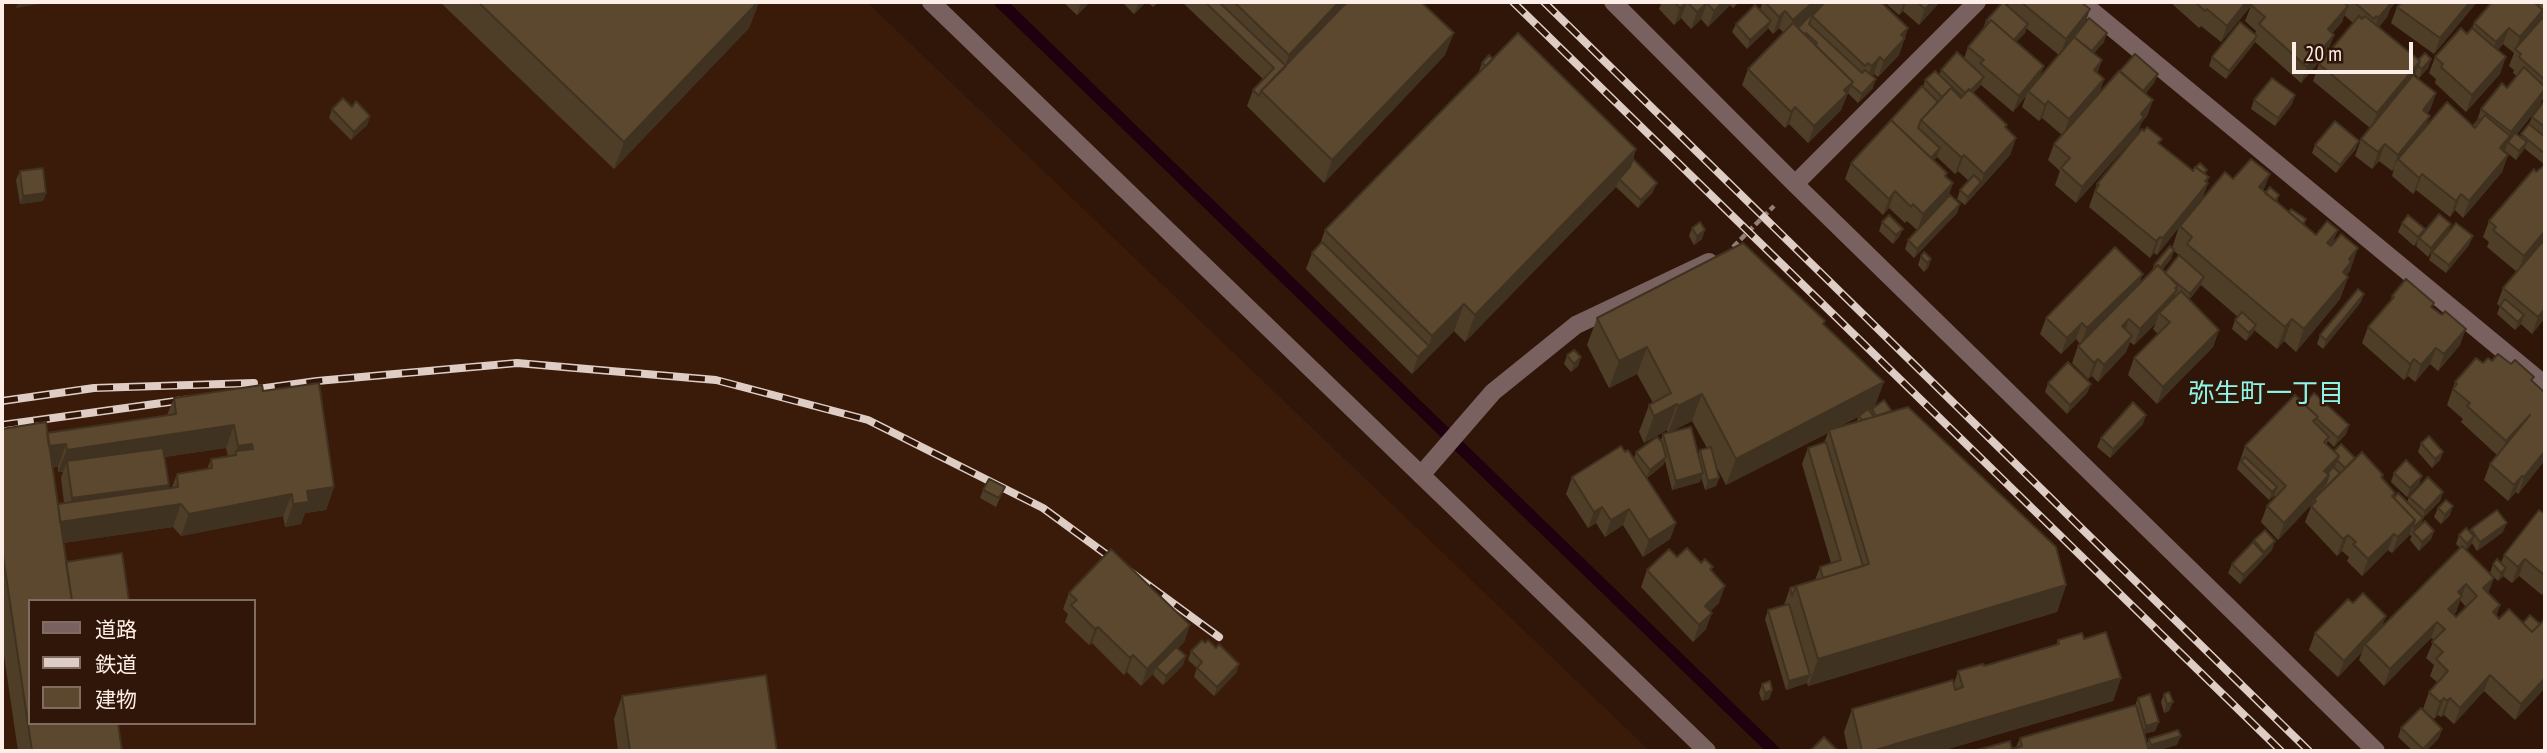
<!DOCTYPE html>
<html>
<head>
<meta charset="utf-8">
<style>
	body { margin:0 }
	#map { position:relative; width:2547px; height:753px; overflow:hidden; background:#2f1609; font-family:"PT Sans Narrow","Noto Sans JP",sans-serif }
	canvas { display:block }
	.frame { position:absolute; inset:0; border:4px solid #fdeee7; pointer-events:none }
	.legend { position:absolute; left:28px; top:599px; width:228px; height:126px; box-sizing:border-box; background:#2f1609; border:2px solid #816c62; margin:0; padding:9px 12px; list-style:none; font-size:21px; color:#fdeee7 }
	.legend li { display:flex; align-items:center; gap:14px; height:35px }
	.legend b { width:35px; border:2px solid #816c62 }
	.scale { position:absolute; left:2292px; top:42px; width:121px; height:32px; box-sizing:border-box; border:4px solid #fdeee7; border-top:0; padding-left:9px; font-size:21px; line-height:24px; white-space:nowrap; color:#fdeee7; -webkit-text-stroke:5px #2f1609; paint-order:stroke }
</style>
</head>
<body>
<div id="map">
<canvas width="2547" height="753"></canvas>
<div class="frame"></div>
<ul class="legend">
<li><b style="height:9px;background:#796160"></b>道路</li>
<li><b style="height:9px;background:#decdc5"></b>鉄道</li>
<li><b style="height:19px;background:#5b482e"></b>建物</li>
</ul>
<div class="scale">20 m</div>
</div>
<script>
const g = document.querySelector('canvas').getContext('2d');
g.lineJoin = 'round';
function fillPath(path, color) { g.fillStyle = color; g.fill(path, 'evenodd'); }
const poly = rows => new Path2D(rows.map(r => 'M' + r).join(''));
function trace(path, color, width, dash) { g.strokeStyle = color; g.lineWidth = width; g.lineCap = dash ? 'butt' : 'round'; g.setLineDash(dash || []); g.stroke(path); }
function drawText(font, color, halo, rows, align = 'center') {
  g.font = font + ' "PT Sans Narrow","Noto Sans JP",sans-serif'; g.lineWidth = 5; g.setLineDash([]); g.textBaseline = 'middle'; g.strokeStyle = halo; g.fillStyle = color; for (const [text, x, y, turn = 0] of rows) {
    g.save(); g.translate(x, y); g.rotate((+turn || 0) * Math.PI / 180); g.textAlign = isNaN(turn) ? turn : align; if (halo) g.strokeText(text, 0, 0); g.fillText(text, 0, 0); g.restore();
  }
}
fillPath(poly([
	[2,2,867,2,1650,751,2,751],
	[30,601,254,601,254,723,30,723]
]), '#3a1a09');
trace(poly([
	[1000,2,1774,751]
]), '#1f000f', 12);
trace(poly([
	[1733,247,1774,206]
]), '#927e74', 4.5, [7, 3.5]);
trace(poly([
	[1613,2,1795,184,2376,751],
	[2081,2,2545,385],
	[1795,184,1977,2],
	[1421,475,1493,392,1576,325,1709,262]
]), '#796160', 18);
trace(poly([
	[931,2,1707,751]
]), '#796160', 18);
const rail = poly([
	[1513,2,2281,751],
	[1544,2,2309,751],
	[243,391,317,381,517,363,716,380,868,420,1043,508,1219,637],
	[2,401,94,388,254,383],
	[2,425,191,399]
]);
trace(rail, '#decdc5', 8);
trace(rail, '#2f1609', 5, [16]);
fillPath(poly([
	[440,2,759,2,749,28,614,169],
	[1063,2,1090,2,1077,15],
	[1122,2,1146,2,1134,14],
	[1147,2,1159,2,1153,7],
	[1182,2,1421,2,1445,55,1324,183,1247,106,1253,90,1263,79],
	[1662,2,1739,2,1733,8,1730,5,1708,27,1701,19,1691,29,1681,18,1674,25,1659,9],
	[1762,2,1881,2,1908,28,1899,55,1878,77,1874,74,1872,76,1873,88,1858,103,1848,93,1841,110,1808,143,1789,124,1785,128,1742,85,1748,69,1784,33,1779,28,1773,34,1768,28,1747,49,1732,32,1736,24,1760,11],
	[1884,2,1940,2,1919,25,1903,11,1899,15],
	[2009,2,2081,2,2090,9,2085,23,2104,42,2094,53,2102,60,2097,73,2104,79,2099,94,2158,74,2154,83,2146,93,2153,100,2147,116,2141,123,2138,133,2076,203,2055,185,2060,171,2048,160,2054,144,2062,135,2042,118,2039,121,2022,107,2026,96,2013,112,1981,85,1973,93,2007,125,2006,128,2016,138,2010,155,1965,205,1957,199,1960,190,1969,181,1958,171,1955,174,1937,157,1933,161,1953,183,1948,197,1960,204,1957,213,1914,258,1905,249,1908,240,1917,230,1907,221,1905,223,1889,208,1883,215,1845,179,1851,163,1889,123,1890,121,1923,87,1925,80,1939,75,1941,70,1964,58,1968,47,1983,29,1986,21,2008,6],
	[2026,28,2059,55,2040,77,2016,42,2025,33],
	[2170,2,2396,2,2390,9,2387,17,2379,27,2418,60,2431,59,2428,68,2419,78,2415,74,2414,76,2436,93,2430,110,2427,113,2426,126,2473,126,2476,123,2481,109,2507,88,2517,76,2513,73,2514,70,2509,66,2514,53,2503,44,2498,50,2500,74,2466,112,2435,83,2436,79,2429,73,2435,57,2467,34,2472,28,2474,23,2545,2,2545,318,2532,334,2521,324,2515,330,2497,314,2500,306,2497,304,2503,288,2517,272,2487,247,2489,242,2483,237,2489,221,2536,172,2545,165,2524,148,2516,160,2505,151,2504,152,2508,155,2502,172,2463,218,2455,210,2450,217,2416,190,2413,194,2392,176,2394,169,2392,171,2379,161,2372,169,2355,156,2361,139,2370,128,2313,81,2319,64,2353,23,2344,15,2342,22,2332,33,2328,51,2301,83,2255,42,2226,79,2209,66,2212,57,2255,34,2256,31,2245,21,2251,6,2221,42,2201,26,2199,28],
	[2542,99,2545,101,2532,117,2529,124,2520,137,2517,134,2540,105],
	[2402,2,2477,2,2434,54,2391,23,2397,7],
	[1493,59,1636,149,1633,159,1653,192,1638,208,1616,187,1465,342,1454,331,1412,374,1306,269,1312,253,1320,244,1325,230,1480,72,1479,71,1482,63],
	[2295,95,2292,104,2275,126,2251,109,2254,100],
	[352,107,370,116,367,125,351,140,329,118,332,109],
	[2160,144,2193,171,2207,170,2205,175,2208,183,2202,199,2233,179,2265,193,2279,195,2277,202,2289,212,2306,219,2304,225,2316,235,2332,244,2350,271,2346,275,2348,277,2340,299,2296,352,2284,341,2277,349,2254,330,2253,333,2246,341,2232,329,2235,320,2238,317,2201,285,2189,300,2219,330,2213,347,2157,404,2128,375,2134,358,2158,334,2153,329,2156,323,2134,345,2130,342,2126,352,2098,382,2092,376,2088,379,2072,363,2078,346,2080,344,2076,339,2061,354,2040,334,2046,318,2139,285,2152,271,2154,265,2172,248,2179,227,2157,255,2154,253,2150,258,2089,207,2097,184],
	[2174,251,2179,255,2165,273,2162,270,2171,259],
	[2315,145,2356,149,2336,173,2312,153],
	[20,171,46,193,43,201,20,204,16,180],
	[1882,222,1903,229,1899,237,1893,244,1879,231],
	[2402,223,2423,233,2449,231,2473,236,2469,245,2446,273,2429,260,2432,252,2428,257,2416,246,2418,242,2414,246,2398,232],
	[1692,228,1702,239,1694,245,1689,236],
	[1921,256,1931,259,1928,268,1924,272,1918,265],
	[2392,296,2433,308,2460,345,2438,371,2430,364,2415,382,2408,376,2404,380,2362,343,2368,327,2390,302],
	[2361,302,2323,349,2317,344,2320,335],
	[1597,318,1824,325,1874,407,1891,412,2066,585,2057,612,1808,686,1807,683,1786,690,1765,619,1768,610,1784,605,1790,588,1815,580,1820,567,1831,563,1802,464,1808,448,1824,443,1828,433,1726,485,1716,466,1719,478,1716,486,1705,490,1701,477,1700,482,1672,490,1665,461,1663,465,1647,478,1676,523,1670,539,1643,557,1623,525,1605,537,1596,523,1588,528,1566,494,1572,477,1625,452,1634,458,1636,452,1661,440,1663,434,1668,433,1667,430,1644,443,1639,432,1649,405,1653,403,1637,374,1609,388,1587,345],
	[1858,417,1857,422,1838,427],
	[1692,421,1707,448,1700,450,1698,455,1670,432],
	[1567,355,1581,357,1578,366,1571,372,1564,364],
	[2492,361,2532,381,2543,391,2545,387,2545,460,2518,494,2516,492,2508,501,2484,480,2490,464,2497,455,2461,422,2463,419,2447,405,2455,382,2483,363],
	[2048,383,2091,384,2087,393,2067,414,2045,392],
	[263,391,334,487,326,510,305,513,301,524,285,527,283,516,181,536,173,527,63,543,30,601,122,751,18,751,2,642,2,429,47,433,167,415,174,398],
	[226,448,228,456,211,459,207,469,177,474,172,487,168,488,169,485,164,457],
	[52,467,58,467,58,472,63,472,61,478,64,503,58,504],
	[2304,404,2349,425,2346,434,2334,447,2328,441,2326,444,2334,451,2355,458,2383,475,2382,479,2395,493,2394,497,2407,502,2409,497,2443,492,2440,501,2423,518,2421,524,2434,531,2431,539,2419,551,2410,540,2412,535,2411,536,2409,534,2392,553,2388,550,2362,576,2347,561,2349,557,2342,551,2337,556,2305,522,2312,504,2278,540,2261,522,2267,506,2275,497,2274,496,2269,500,2237,469,2245,446],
	[2143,424,2110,458,2097,447,2101,438],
	[2421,443,2443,452,2440,460,2432,468,2418,452],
	[2394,473,2422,476,2419,484,2407,497,2391,482],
	[1005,487,996,507,980,498,983,490],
	[2438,508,2450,515,2441,524,2434,517],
	[2545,514,2545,591,2542,595,2519,576,2512,583,2503,576,2498,581,2490,573,2493,564,2501,563,2504,555],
	[2471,529,2503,532,2477,551,2472,543,2466,550,2488,593,2500,605,2496,616,2545,688,2515,720,2484,691,2454,724,2444,715,2441,717,2438,715,2434,719,2423,709,2429,692,2438,683,2430,676,2434,665,2426,658,2434,640,2431,638,2384,686,2359,660,2362,652,2338,677,2309,650,2315,633,2383,625,2460,548,2456,544,2459,535,2470,532],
	[2460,600,2466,607,2456,617,2453,615,2456,612],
	[2254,540,2272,550,2240,584,2228,573,2232,564,2253,542],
	[1677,557,1713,567,1711,571,1719,603,1710,611,1706,629,1693,642,1641,587,1647,570],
	[1069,593,1190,625,1184,642,1178,648,1183,665,1163,685,1153,675,1154,673,1141,686,1127,672,1124,675,1092,643,1089,645,1065,622,1068,614,1063,609],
	[2084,639,2121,678,2113,701,1941,751,1848,751,1844,732,1852,709,1954,684,1958,671,1984,666,2056,645,2058,640],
	[1216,648,1239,664,1236,673,1214,696,1194,677,1197,668,1188,660,1191,651],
	[1762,684,1772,690,1769,699,1762,701,1759,693],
	[2164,694,2173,702,2169,711,2164,713,2161,702],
	[622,696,777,751,618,751,614,719],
	[2138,698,2159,722,2155,731,2144,734,2147,744,2149,739,2177,745,2156,751,1973,751,2016,747,2020,738,2135,705],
	[2401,728,2439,738,2426,751,2413,751,2398,737]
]), '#4e3e28');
fillPath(poly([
	[18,2,52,2,16,8],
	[759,2,749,28,614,169,624,142],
	[1081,2,1090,2,1077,15],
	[1139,2,1146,2,1134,14],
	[1339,2,1355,2,1282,74,1289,55],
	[1687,2,1681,18,1674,25,1680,8],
	[1723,2,1731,2,1730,5,1708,27,1714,11],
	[1813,2,1825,2,1787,36,1793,20],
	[1904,2,1906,2,1903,11,1899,15],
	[1932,2,1940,2,1919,25,1925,9],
	[2246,2,2254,2,2221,42,2227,26],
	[2390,2,2396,2,2390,9,2387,17,2372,35,2378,18],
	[2470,2,2477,2,2434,54,2440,38],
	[1707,3,1701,19,1691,29,1697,12],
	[2348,6,2342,22,2322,46,2328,29],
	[2090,9,2084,26,2060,56,2066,39],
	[2543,10,2537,26,2515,50,2520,37],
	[1785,11,1779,28,1773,34,1779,17],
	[1771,21,1767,30,1747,49,1750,40],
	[2028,24,2025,33,2008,51,2011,43],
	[1908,28,1899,55,1878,77,1884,61,1901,35],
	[2509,28,2503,44,2490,59,2496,42],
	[1454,33,1445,55,1324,183,1332,160],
	[2107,33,2104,42,2084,65,2087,57],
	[2334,35,2328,51,2301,83,2307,67],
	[2257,36,2254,44,2226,79,2229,71],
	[1880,57,1874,74,1866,83,1872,66],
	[2506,57,2500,74,2466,112,2472,95],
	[2431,59,2428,68,2419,78,2422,69],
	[2102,60,2096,77,2094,70],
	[2420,61,2414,78,2371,129,2377,113],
	[2044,66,2038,82,2028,91,2026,96,2013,112,2019,96],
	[2158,74,2154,83,2135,106,2138,97],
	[1984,77,1980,86,1963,103,1967,95],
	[1876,79,1873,88,1858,103,1862,94],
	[2104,79,2098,95,2063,136,2069,119],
	[1853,82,1841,110,1808,143,1814,126,1844,90],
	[2545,89,2540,105,2510,143,2508,142,2504,153,2500,148,2509,137,2511,132],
	[2436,93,2430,110,2417,126,2423,110],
	[2295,95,2292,104,2275,126,2278,118],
	[2153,100,2147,116,2141,123,2138,133,2076,203,2082,187],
	[2048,101,2042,118,2039,121,2045,105],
	[1795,107,1789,124,1785,128,1791,112],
	[370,116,367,125,351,140,354,132],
	[2430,116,2424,132,2398,159,2392,171,2398,155],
	[2016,138,2010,155,1965,205,1968,197,1981,183,1984,174],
	[2359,141,2356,149,2336,173,2340,165],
	[2527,142,2524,150,2516,160,2519,151],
	[2385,144,2379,161,2372,169,2378,152],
	[1940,148,1937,157,1925,169,1928,161],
	[1636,149,1627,176,1619,179,1616,187,1465,342,1475,315],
	[1964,155,1958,171,1955,174,1961,157],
	[2508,155,2502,172,2463,218,2469,201],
	[2270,174,2261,197,2259,187],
	[2422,174,2416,190,2413,194,2419,178],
	[2209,177,2206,186,2208,183,2202,199,2157,255,2163,238],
	[1657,183,1653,192,1638,208,1641,200],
	[1953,183,1947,200,1917,231,1923,214],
	[1895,191,1889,208,1883,215,1889,199],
	[46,193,43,201,20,204,23,196],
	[2461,194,2455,210,2450,217,2456,201],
	[1960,204,1957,213,1914,258,1917,249],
	[2451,224,2448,233,2428,257,2431,248],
	[1903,229,1899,237,1893,244,1896,235],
	[2425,229,2421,238,2419,238,2418,242,2414,246,2418,237],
	[1705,230,1702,239,1694,245,1697,236],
	[2338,230,2329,253,2327,243],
	[2545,231,2545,241,2518,273,2524,256],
	[2473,236,2469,245,2446,273,2449,265],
	[2160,237,2154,253,2150,258,2156,241],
	[2358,248,2350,271,2347,275,2348,277,2340,299,2296,352,2304,329,2349,259],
	[2174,250,2171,259,2156,278,2159,269],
	[1931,259,1928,268,1924,272,1927,263],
	[2143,274,2137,291,2081,344,2087,328],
	[2204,277,2201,285,2186,303,2190,294],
	[2178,286,2171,307,2159,313,2156,323,2134,345,2140,329],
	[2364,294,2361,302,2323,349,2326,340],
	[1464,304,1454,331,1423,363,1432,336],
	[2545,309,2545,318,2532,334,2538,317],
	[2524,315,2521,324,2515,330,2518,322],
	[2129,319,2124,335,2122,326],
	[2292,319,2284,341,2277,349,2285,327],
	[2082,323,2076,339,2061,354,2067,338],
	[2256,325,2253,333,2246,341,2249,333],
	[2466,329,2460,345,2438,371,2444,354],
	[2219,330,2213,347,2157,404,2163,387],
	[2132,336,2126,352,2098,382,2104,365],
	[1429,346,1423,363,1412,374,1418,357],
	[1647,347,1637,374,1609,388,1619,361],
	[2436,348,2430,364,2415,382,2421,365],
	[1581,357,1578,366,1571,372,1574,364],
	[2098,359,2092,376,2088,379,2094,363],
	[2414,359,2408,376,2404,380,2410,364],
	[1884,382,1874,409,1829,432,1829,430,1828,433,1726,485,1736,459],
	[2091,384,2087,393,2067,414,2070,405],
	[1702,394,1692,421,1668,433,1678,406],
	[1677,404,1667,430,1644,443,1654,416],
	[2146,415,2143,424,2110,458,2113,449],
	[2530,415,2500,457,2506,441],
	[234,425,226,448,68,471,67,461,63,472,58,472,67,450],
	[2349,425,2346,434,2334,447,2338,438],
	[66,444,58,467,39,469,47,447],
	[252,444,244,467,236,452,238,446],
	[2545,451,2545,460,2518,494,2524,477],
	[2443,452,2440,460,2432,468,2435,459],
	[2339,456,2333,473,2324,489,2322,487,2319,496,2314,499,2312,504,2278,540,2284,523,2324,471],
	[1666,457,1663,465,1646,478,1650,470],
	[1703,473,1700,482,1672,490,1676,481],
	[2422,476,2419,484,2407,497,2410,488],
	[2522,476,2516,492,2508,501,2514,485],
	[1719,478,1716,486,1705,490,1708,481],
	[169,485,163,501,66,515,72,498],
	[334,487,326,510,305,513,301,524,285,527,293,504,307,491],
	[2277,487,2274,496,2269,500,2272,492],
	[2443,492,2440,501,2423,518,2420,526,2413,532,2411,536,2414,527,2422,520,2425,511],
	[292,494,283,516,181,536,189,514],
	[181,504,173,527,50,545,59,522],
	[2453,506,2450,515,2441,524,2445,515],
	[1602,507,1596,523,1588,528,1594,512],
	[1629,509,1623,525,1605,537,1611,520],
	[2415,520,2409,536,2392,553,2398,537],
	[1676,523,1670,539,1643,557,1649,540],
	[2507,523,2503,532,2477,551,2480,542],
	[2434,531,2431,539,2419,551,2422,542],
	[2394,534,2388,550,2362,576,2368,559],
	[2348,535,2342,551,2337,556,2343,539],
	[2474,536,2471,545,2464,553,2467,544],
	[2275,541,2272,550,2240,584,2243,575],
	[2525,559,2519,576,2512,583,2518,567],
	[2506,568,2503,577,2498,581,2501,573],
	[2494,578,2488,594,2483,588],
	[2466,584,2456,612,2442,626,2448,609,2458,592],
	[2066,585,2057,612,1808,686,1818,659],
	[1725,586,1719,603,1699,622,1705,606],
	[2500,605,2494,621,2493,612],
	[1712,613,1706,629,1693,642,1699,625],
	[2386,616,2380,632,2365,644,2362,652,2338,677,2344,661],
	[2437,622,2431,638,2384,686,2390,669],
	[1190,625,1184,642,1158,669,1156,667,1154,673,1141,686,1147,669],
	[1098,627,1092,643,1089,645,1095,629],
	[1133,655,1127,672,1124,675,1130,658],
	[1186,656,1183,665,1163,685,1166,676],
	[1239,664,1236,673,1214,696,1217,687],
	[1810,675,1807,683,1786,690,1789,681],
	[2490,675,2484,691,2454,724,2460,708],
	[2121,678,2113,701,1941,751,1872,751],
	[2545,678,2545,688,2515,720,2521,704],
	[1772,690,1769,699,1762,701,1765,693],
	[2444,698,2438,715,2434,719,2440,702],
	[2450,698,2444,715,2441,717,2447,701],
	[2173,702,2169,711,2164,713,2167,704],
	[2159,722,2155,731,2142,734,2146,726],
	[2442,729,2439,738,2426,751,2422,751,2423,749],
	[2181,736,2177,745,2156,751,2148,751,2151,745]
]), '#403220');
const building = poly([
	[478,2,758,2,624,142,478,2],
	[1205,2,1219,2,1286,66,1261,91,1259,96,1253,90,1274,68,1205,2],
	[1234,2,1339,2,1289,55,1234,2],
	[1347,2,1421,2,1454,33,1332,160,1261,91,1347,2],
	[1674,2,1687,2,1680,8,1674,2],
	[1687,2,1723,2,1714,11,1707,3,1697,12,1687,2],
	[1765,2,1813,2,1793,20,1785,11,1779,17,1765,2],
	[1825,2,1881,2,1908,28,1901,35,1905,38,1884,61,1880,57,1872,66,1868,63,1865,66,1812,16,1825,2],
	[1917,2,1932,2,1925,9,1917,2],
	[2003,2,2028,24,2014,40,1991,20,1989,23,1986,21,2003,2],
	[2021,2,2081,2,2090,9,2066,39,2021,2],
	[2195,2,2246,2,2227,26,2207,9,2205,11,2195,2],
	[2253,2,2343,2,2348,6,2328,29,2334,35,2307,67,2259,24,2265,17,2251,5,2253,2],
	[2354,2,2392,2,2378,18,2376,16,2374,19,2354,2],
	[2402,2,2470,2,2440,38,2397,7,2402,2],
	[2492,2,2537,2,2536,4,2543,10,2520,37,2509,28,2496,42,2474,23,2492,2],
	[2541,2,2545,2,2545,14,2541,19,2540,18,2543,10,2538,6,2541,2],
	[1755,5,1771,21,1750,40,1736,24,1755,5],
	[1816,9,1817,10,1812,16,1809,24,1862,73,1865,70,1876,79,1862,94,1851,85,1853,82,1815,45,1817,43,1806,33,1804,34,1798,28,1816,9],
	[2545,15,2545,80,2519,57,2521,54,2515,49,2545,15],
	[2359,16,2362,19,2365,16,2420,61,2377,113,2319,64,2359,16],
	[2089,18,2107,33,2092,51,2074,37,2089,18],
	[1991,20,2044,66,2019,96,1980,63,1984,60,1968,47,1991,20],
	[2240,22,2257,36,2229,71,2212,57,2240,22],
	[1793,23,1853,82,1844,90,1847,94,1814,126,1795,107,1791,112,1748,69,1793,23],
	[2461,28,2467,34,2472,28,2506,57,2472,95,2441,67,2443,64,2435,57,2461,28],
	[1518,33,1636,149,1475,315,1464,304,1432,336,1325,230,1518,33],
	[2074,37,2102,60,2094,70,2104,79,2069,119,2048,101,2045,105,2028,91,2074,37],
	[1957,52,1984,77,1970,91,1969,89,1965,93,1941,70,1957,52],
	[2425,53,2431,59,2422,69,2418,66,2420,61,2418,60,2425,53],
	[2135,54,2158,74,2143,91,2120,71,2135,54],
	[1489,55,1493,59,1486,66,1482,63,1489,55],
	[2524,67,2545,87,2545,89,2511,132,2481,109,2502,83,2507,88,2524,67],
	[1935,71,1962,96,1961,98,1951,88,1942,97,1925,80,1935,71],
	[2119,71,2153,100,2141,114,2144,117,2082,187,2061,168,2070,158,2054,144,2119,71],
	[2413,75,2436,93,2423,110,2430,116,2398,155,2385,144,2378,152,2361,139,2413,75],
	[2272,78,2295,95,2278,118,2254,100,2272,78],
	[1922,86,1938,102,1921,120,1918,128,1940,148,1931,158,1891,120,1890,121,1922,86],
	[1951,88,1961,98,1969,89,2007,125,2005,127,2016,138,1984,174,1964,155,1961,157,1921,120,1951,88],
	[343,98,352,107,356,101,370,116,354,132,332,109,343,98],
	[2545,100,2545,127,2532,117,2545,100],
	[2447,102,2475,128,2485,115,2510,136,2500,148,2508,155,2469,201,2461,194,2456,201,2422,174,2419,178,2398,159,2447,102],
	[2479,119,2481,120,2475,128,2473,126,2479,119],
	[1891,120,1947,173,1945,176,1953,183,1923,214,1913,204,1911,207,1895,191,1889,199,1851,163,1891,120],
	[2335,121,2359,141,2340,165,2315,145,2335,121],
	[2529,124,2545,137,2545,154,2521,134,2529,124],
	[2147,127,2162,139,2158,143,2191,169,2193,171,2195,167,2209,177,2205,181,2208,183,2163,238,2160,237,2156,241,2095,191,2099,185,2097,184,2142,129,2144,131,2147,127],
	[2515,133,2527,142,2519,151,2508,142,2515,133],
	[1633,159,1657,183,1641,200,1619,179,1630,167,1633,159],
	[2251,159,2270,174,2259,187,2316,235,2327,221,2338,230,2327,243,2331,246,2341,234,2358,248,2349,259,2351,262,2343,272,2348,277,2304,329,2292,319,2285,327,2187,244,2192,237,2180,226,2225,172,2233,179,2251,159],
	[2200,163,2207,170,2204,173,2196,167,2200,163],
	[2545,165,2545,231,2524,256,2493,230,2496,227,2489,221,2534,169,2536,172,2545,165],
	[43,168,46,193,23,196,20,171,43,168],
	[1974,175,1981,182,1968,197,1960,190,1974,175],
	[2270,187,2279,195,2275,201,2265,193,2270,187],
	[1950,195,1960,204,1917,249,1908,240,1950,195],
	[2291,209,2306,219,2303,224,2289,212,2291,209],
	[2439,214,2451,224,2431,248,2419,238,2439,214],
	[1889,215,1903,229,1896,235,1882,222,1889,215],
	[2408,215,2425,229,2418,237,2402,223,2408,215],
	[1700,222,1705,230,1697,236,1692,228,1700,222],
	[2456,223,2473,236,2449,265,2432,252,2456,223],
	[1322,242,1429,346,1418,357,1312,253,1322,242],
	[2542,242,2545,245,2545,309,2538,317,2503,288,2542,242],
	[1743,243,1825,321,1823,324,1884,382,1736,459,1702,394,1678,406,1677,404,1654,416,1649,405,1671,393,1647,347,1619,361,1597,318,1743,243],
	[2170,246,2174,250,2160,268,2158,265,2156,267,2154,265,2170,246],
	[2115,247,2143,274,2087,328,2082,323,2067,338,2046,318,2115,247],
	[1924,252,1931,259,1927,263,1921,256,1924,252],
	[2179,255,2204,277,2190,294,2165,273,2179,255],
	[2158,265,2178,286,2175,288,2177,290,2140,329,2129,319,2122,326,2132,336,2104,365,2098,359,2094,363,2078,346,2158,265],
	[2406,279,2434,303,2431,307,2442,315,2445,311,2466,329,2444,354,2436,348,2421,365,2414,359,2410,364,2368,327,2394,297,2392,296,2406,279],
	[2358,289,2364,294,2326,340,2320,335,2358,289],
	[2181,291,2219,330,2163,387,2134,358,2170,322,2159,313,2181,291],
	[2505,299,2524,315,2518,322,2500,306,2505,299],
	[2242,312,2256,325,2249,333,2235,320,2242,312],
	[1574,350,1581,357,1574,364,1567,355,1574,350],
	[2498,354,2511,364,2515,360,2534,377,2531,380,2545,393,2545,451,2524,477,2522,476,2514,485,2490,464,2530,415,2506,441,2467,406,2470,403,2453,389,2457,384,2455,382,2476,358,2483,363,2488,358,2492,361,2498,354],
	[2068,362,2091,384,2070,405,2048,383,2068,362],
	[319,383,334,487,307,491,309,502,293,504,292,494,189,514,181,504,60,522,58,504,178,487,177,474,212,468,211,459,236,455,236,451,253,449,252,444,238,446,234,425,67,450,66,444,49,446,47,433,176,414,174,398,262,385,263,391,319,383],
	[2314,393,2349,425,2338,438,2317,419,2318,417,2304,404,2314,393],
	[2295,395,2318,417,2313,421,2329,437,2324,442,2339,456,2324,471,2329,475,2284,523,2267,506,2286,486,2245,446,2295,395],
	[1884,400,1891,410,1888,412,1876,416,1872,409,1884,400],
	[2133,402,2146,415,2113,449,2101,438,2133,402],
	[1908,407,2056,547,2066,585,1818,659,1796,586,1869,564,1829,430,1908,407],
	[1868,409,1874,417,1862,420,1859,416,1868,409],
	[46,422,72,601,30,601,30,723,118,723,122,751,32,751,2,549,2,429,46,422],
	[1691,427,1703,473,1676,481,1663,434,1691,427],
	[2429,436,2443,452,2435,459,2421,443,2429,436],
	[1657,437,1662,442,1666,457,1650,470,1636,452,1657,437],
	[1826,442,1863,566,1823,578,1820,567,1841,560,1808,448,1826,442],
	[2341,444,2355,458,2345,468,2337,460,2339,456,2334,451,2341,444],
	[1621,446,1625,452,1628,450,1676,523,1649,540,1629,509,1611,520,1602,507,1594,512,1572,477,1621,446],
	[1711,447,1719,478,1708,481,1700,450,1711,447],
	[163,448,169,485,72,498,67,461,163,448],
	[2362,452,2383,475,2381,477,2395,493,2392,496,2415,520,2398,537,2394,534,2368,559,2353,544,2356,542,2348,535,2343,539,2311,506,2316,501,2314,499,2362,452],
	[2245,457,2277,487,2272,492,2241,461,2245,457],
	[2406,460,2422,476,2410,488,2394,473,2406,460],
	[2333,467,2340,473,2324,489,2322,487,2326,483,2329,475,2327,474,2333,467],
	[2428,477,2443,492,2425,511,2409,497,2428,477],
	[989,479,1005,487,999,498,983,490,989,479],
	[2398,493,2423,518,2414,527,2413,526,2415,520,2394,498,2398,493],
	[2446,500,2453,506,2445,515,2438,508,2446,500],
	[2497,510,2507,523,2480,542,2471,529,2497,510],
	[2539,510,2545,514,2545,576,2525,559,2518,567,2504,555,2539,510],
	[2425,521,2434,531,2422,542,2413,532,2425,521],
	[2466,528,2474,536,2467,544,2459,535,2466,528],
	[2265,530,2275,541,2264,552,2254,540,2265,530],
	[2253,542,2264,554,2243,575,2232,564,2253,542],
	[2462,546,2494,578,2483,588,2500,605,2493,612,2499,619,2509,609,2532,632,2545,619,2545,678,2521,704,2490,675,2460,708,2450,698,2447,701,2444,698,2440,702,2429,692,2448,671,2436,659,2443,652,2432,642,2445,629,2437,622,2390,669,2365,644,2462,546],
	[2466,584,2477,596,2456,617,2448,609,2462,596,2458,592,2466,584],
	[1687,548,1701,563,1705,559,1713,567,1710,569,1725,586,1705,606,1712,613,1699,625,1647,570,1669,549,1677,557,1687,548],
	[1111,549,1190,625,1147,669,1133,655,1130,658,1098,627,1095,629,1071,605,1077,600,1069,593,1111,549],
	[122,553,129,601,72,601,66,562,122,553],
	[2497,559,2506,568,2501,573,2493,564,2497,559],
	[1796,586,1792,596,1790,588,1796,586],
	[2363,593,2386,616,2344,661,2315,633,2348,599,2353,603,2363,593],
	[1789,604,1810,675,1789,681,1768,610,1789,604],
	[2530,615,2540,624,2532,632,2523,623,2530,615],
	[2106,632,2121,678,1872,751,1862,751,1852,709,1953,680,1955,690,1963,687,1958,671,1983,664,1984,666,2059,644,2058,640,2082,633,2084,639,2106,632],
	[1202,640,1205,643,1208,640,1216,648,1219,644,1239,664,1217,687,1197,668,1202,662,1191,651,1202,640],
	[1176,647,1186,656,1166,676,1156,667,1176,647],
	[766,675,777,751,630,751,622,696,766,675],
	[1770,681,1772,690,1765,693,1762,684,1770,681],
	[2169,692,2173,702,2167,704,2164,694,2169,692],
	[2150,694,2159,722,2146,726,2138,698,2150,694],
	[2136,705,2149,751,1973,751,2010,741,2012,749,2022,746,2020,738,2136,705],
	[2421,708,2442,729,2423,749,2401,728,2421,708],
	[2178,730,2181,736,2151,745,2149,739,2178,730],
	[1824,737,1838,751,1810,751,1824,737]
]);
fillPath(building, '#5b482e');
trace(building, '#403220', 2);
drawText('26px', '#8ff6e7', '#2f1609', [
	["弥生町一丁目",2266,395]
]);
</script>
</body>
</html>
